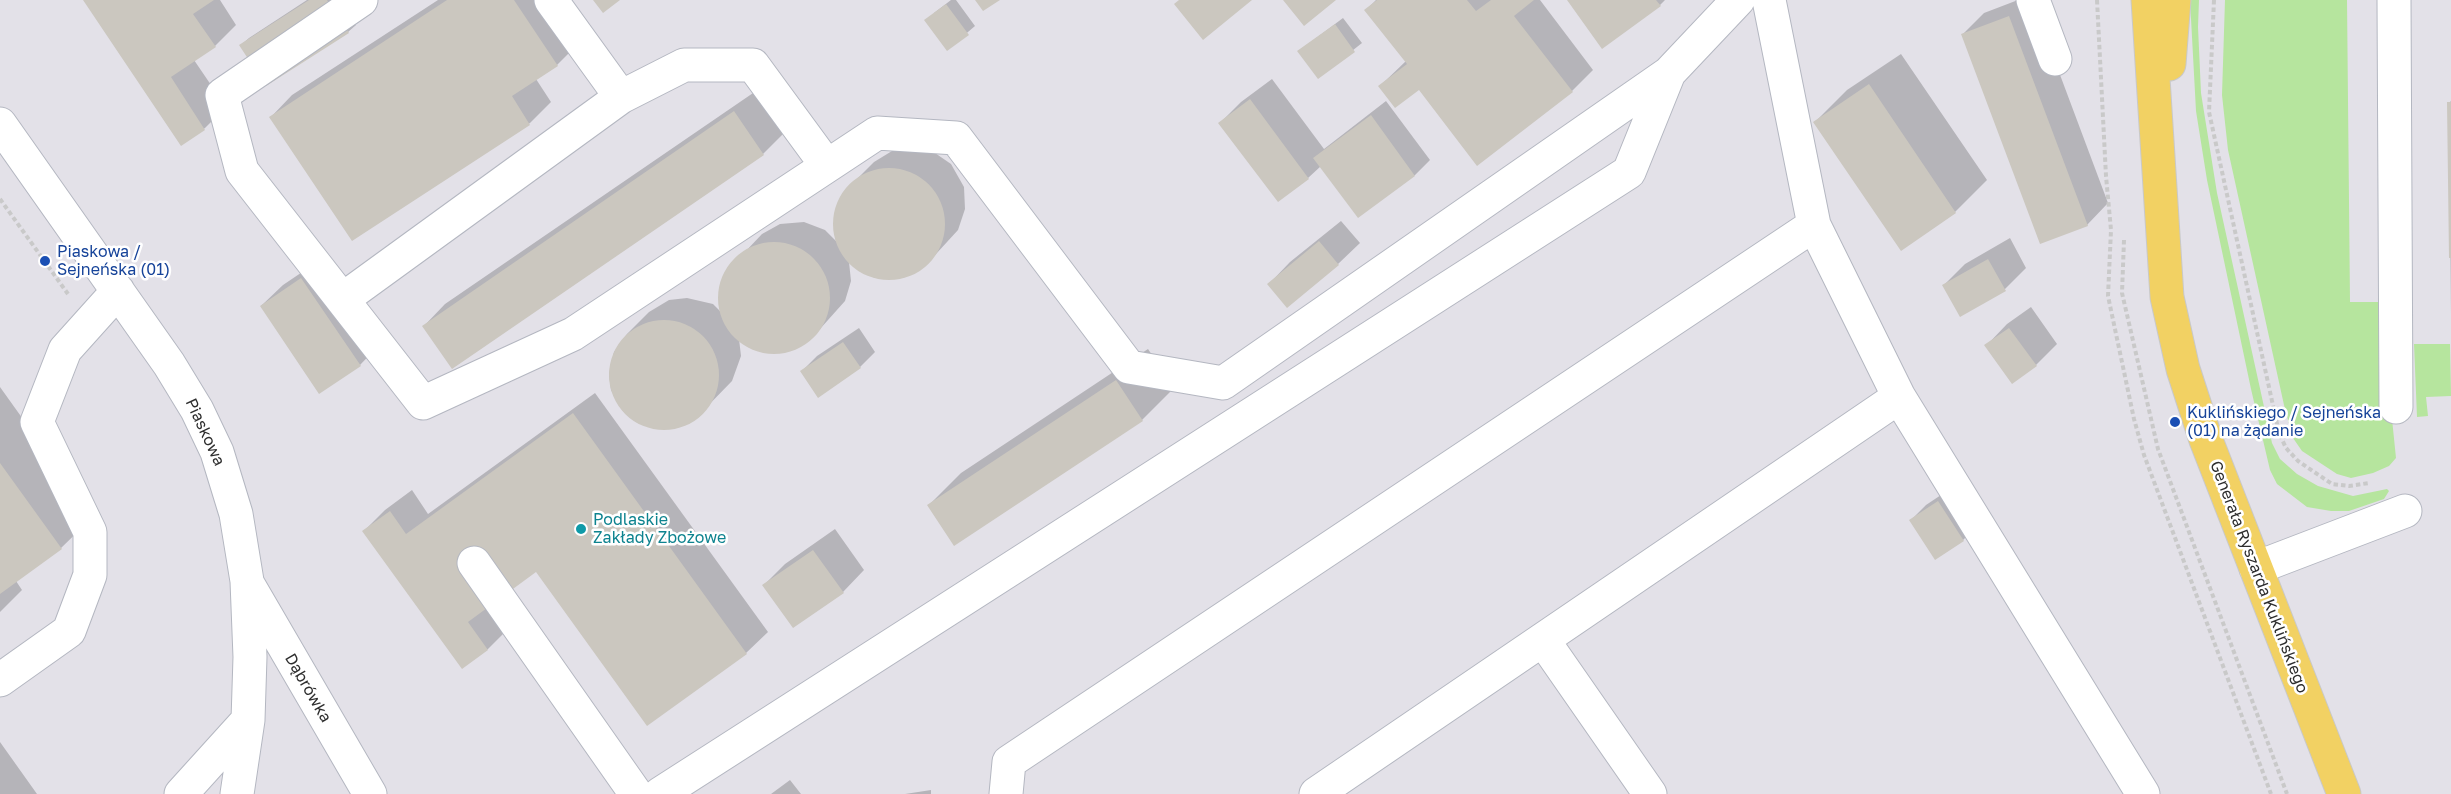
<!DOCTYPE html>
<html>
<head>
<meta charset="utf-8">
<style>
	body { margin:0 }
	canvas { display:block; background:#efe9e1 }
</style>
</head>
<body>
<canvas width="2451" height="794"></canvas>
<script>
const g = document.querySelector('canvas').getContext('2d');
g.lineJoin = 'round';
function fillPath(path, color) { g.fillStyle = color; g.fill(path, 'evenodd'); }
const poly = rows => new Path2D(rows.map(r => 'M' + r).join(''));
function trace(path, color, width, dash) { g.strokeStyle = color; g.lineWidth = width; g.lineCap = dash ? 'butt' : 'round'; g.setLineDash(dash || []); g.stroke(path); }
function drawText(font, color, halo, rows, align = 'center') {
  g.font = font + ' "Golos Text",sans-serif'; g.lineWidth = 5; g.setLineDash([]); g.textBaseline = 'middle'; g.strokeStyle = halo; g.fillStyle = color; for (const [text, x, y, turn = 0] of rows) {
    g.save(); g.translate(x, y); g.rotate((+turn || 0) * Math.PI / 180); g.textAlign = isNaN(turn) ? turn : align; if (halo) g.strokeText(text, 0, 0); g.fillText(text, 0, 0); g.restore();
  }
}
fillPath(poly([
	[0,0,2451,0,2451,794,0,794]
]), '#e3e1e8');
fillPath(poly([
	[2190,0,2199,0,2198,27,2201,93,2217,193,2272,443,2280,459,2297,474,2318,486,2353,496,2387,489,2389,491,2384,499,2349,511,2331,511,2307,507,2277,484,2270,470,2251,389,2207,180,2196,111],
	[2225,0,2347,0,2350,302,2380,302,2396,458,2389,466,2373,473,2351,478,2337,474,2302,451,2293,438,2284,405,2228,150,2222,95],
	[2414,344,2450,344,2451,396,2426,397,2428,416,2417,417]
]), '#b6e59e');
fillPath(poly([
	[85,0,220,0,236,25,215,46,194,60,226,107,205,128,182,144],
	[307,0,339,0,356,25,348,32,241,45,249,38],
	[438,0,549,0,578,44,557,65,536,79,551,102,530,123,352,239,271,117,292,95],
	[951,0,956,0,975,26,948,49,934,13],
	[1376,0,1540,0,1593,70,1572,91,1380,86,1406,61,1366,10],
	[1568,0,1665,0,1660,5],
	[2018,0,2032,0,2108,203,2087,225,1963,34,1984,13],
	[1343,18,1362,43,1319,77,1299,51],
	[1901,54,1987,180,1955,212,1815,122,1847,90],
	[1272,79,1324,149,1386,101,1430,160,1415,175,1358,216,1321,166,1308,178,1220,123,1241,102],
	[756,91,784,133,763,154,424,326,445,304],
	[2451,101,2451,315,2449,103],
	[915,148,935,153,951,164,964,187,965,209,958,230,925,266,903,278,875,278,859,270,849,262,851,281,845,301,811,339,794,349,774,353,748,347,739,339,741,356,732,381,696,418,680,427,661,429,636,422,623,411,611,390,609,374,614,352,627,334,649,312,669,300,687,298,713,304,722,313,719,297,726,272,762,234,780,224,804,222,825,230,836,241,834,222,839,201,852,184,874,162,892,151],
	[1341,221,1360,243,1338,264,1269,284,1290,262],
	[2010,238,2026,268,2005,289,1944,285,1965,264],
	[323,258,381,343,360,365,261,306,283,285],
	[2031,307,2057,344,2036,365,1986,346,2007,324],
	[859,328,875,352,860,367,802,371,817,356],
	[1148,349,1174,388,1142,420,955,544,929,505,961,473],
	[0,387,93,517,61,548,16,581,22,590,0,612],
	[595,393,768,632,746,653,648,724,537,570,491,603,509,628,488,649,462,667,364,531,385,510,412,490,428,514],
	[1953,487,1978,525,1963,540,1911,520,1926,505],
	[835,529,864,570,843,592,764,585,785,564],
	[0,742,37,794,0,794],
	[790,780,801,794,771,794],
	[931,790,931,794,905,794]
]), '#0003');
fillPath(poly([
	[83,0,214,0,193,14,216,47,171,77,205,130,181,146],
	[309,0,327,0,349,33,266,86,239,45],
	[447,0,514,0,558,66,512,96,530,125,352,241,269,117],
	[593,0,620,0,603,13],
	[975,0,1000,0,983,11],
	[1179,0,1252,0,1203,40,1174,4],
	[1283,0,1336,0,1304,26],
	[1377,0,1467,0,1476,11,1491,0,1534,0,1514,16,1573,92,1477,166,1419,90,1395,108,1378,86,1407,64,1364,10],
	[1567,0,1656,0,1661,6,1602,49],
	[946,4,969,35,947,51,924,20],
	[2009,16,2088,226,2040,244,1961,34],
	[1335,24,1355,52,1318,79,1297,51],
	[1869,84,1956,213,1901,251,1813,122],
	[1250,99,1309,179,1278,202,1218,123],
	[2447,102,2451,102,2451,258,2449,258],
	[734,111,764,155,452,369,422,326],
	[1371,115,1415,176,1358,218,1313,158],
	'833 224a56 56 0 1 1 112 0a56 56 0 1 1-112 0Z',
	[1319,241,1339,265,1287,308,1267,284],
	'718 298a56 56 0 1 1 112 0a56 56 0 1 1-112 0Z',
	[1988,259,2006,291,1960,317,1942,285],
	[301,278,361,366,319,394,260,306],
	'609 375a55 55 0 1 1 110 0a55 55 0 1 1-110 0Z',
	[2009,328,2037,366,2012,384,1984,345],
	[843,342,861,368,818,398,800,371],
	[1116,380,1143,421,954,546,927,505],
	[573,413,747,654,647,726,536,572,468,622,488,650,462,669,362,531,390,511,406,534],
	[0,463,62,549,0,594],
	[1938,501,1964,541,1935,560,1909,520],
	[813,550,844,593,793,628,762,585]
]), '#cbc7bf');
const minor = poly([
	[361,0,222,95,242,171,423,403,573,334,877,133,956,138,1129,367,1223,383,1669,73,1738,0],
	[551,0,621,97],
	[1769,0,1814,225,1899,397,2143,794],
	[2033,0,2055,59],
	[2394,0,2396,407],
	[0,124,169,364,197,410,217,452,236,514,247,581,250,657,248,720,237,794],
	[343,299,621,97,684,65,753,65,827,166],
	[474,563,636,794],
	[2256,568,2405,511],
	[249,586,370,794],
	[1543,640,1650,794],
	[0,680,69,631,90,575,90,532,37,422,65,350,118,291],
	[181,794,248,720],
	[660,794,1629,172,1669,73],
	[1006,794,1009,762,1814,225],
	[1316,794,1899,397]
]);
const major = poly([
	[2148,0,2167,297,2183,369,2206,440,2344,794],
	[2169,64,2174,0]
]);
trace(minor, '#b4b7c1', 35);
trace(major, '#c9c9c9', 35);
trace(poly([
	[2097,0,2106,176,2111,230,2108,296,2134,419,2144,455,2271,794],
	[2214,0,2209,112,2279,433,2286,448,2298,461,2332,484,2349,486,2369,483],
	[0,199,68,294],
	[2124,240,2122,293,2158,449,2287,794]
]), '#c9c9c9', 4, [4.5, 3]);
trace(minor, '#fff', 33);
trace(major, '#f2d163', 33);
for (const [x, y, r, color] of [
	[45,261,6,"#1a4fb4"],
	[2175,422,6,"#1a4fb4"],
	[581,529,6,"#0f9aa8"]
]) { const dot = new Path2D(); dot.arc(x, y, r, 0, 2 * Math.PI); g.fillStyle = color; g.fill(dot); trace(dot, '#fff', 2); }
drawText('16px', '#164399', '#fff', [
	["Piaskowa /",57,252],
	["Sejneńska (01)",57,270],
	["Kuklińskiego / Sejneńska",2187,413],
	["(01) na żądanie",2187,431]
], 'left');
drawText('16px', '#2e2e2e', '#fff', [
	["Piaskowa",205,432,65],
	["Generała Ryszarda Kuklińskiego",2259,577,69],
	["Dąbrówka",308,688,60]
]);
drawText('16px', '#0d838f', '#fff', [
	["Podlaskie",593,520],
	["Zakłady Zbożowe",593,538]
], 'left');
</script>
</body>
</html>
